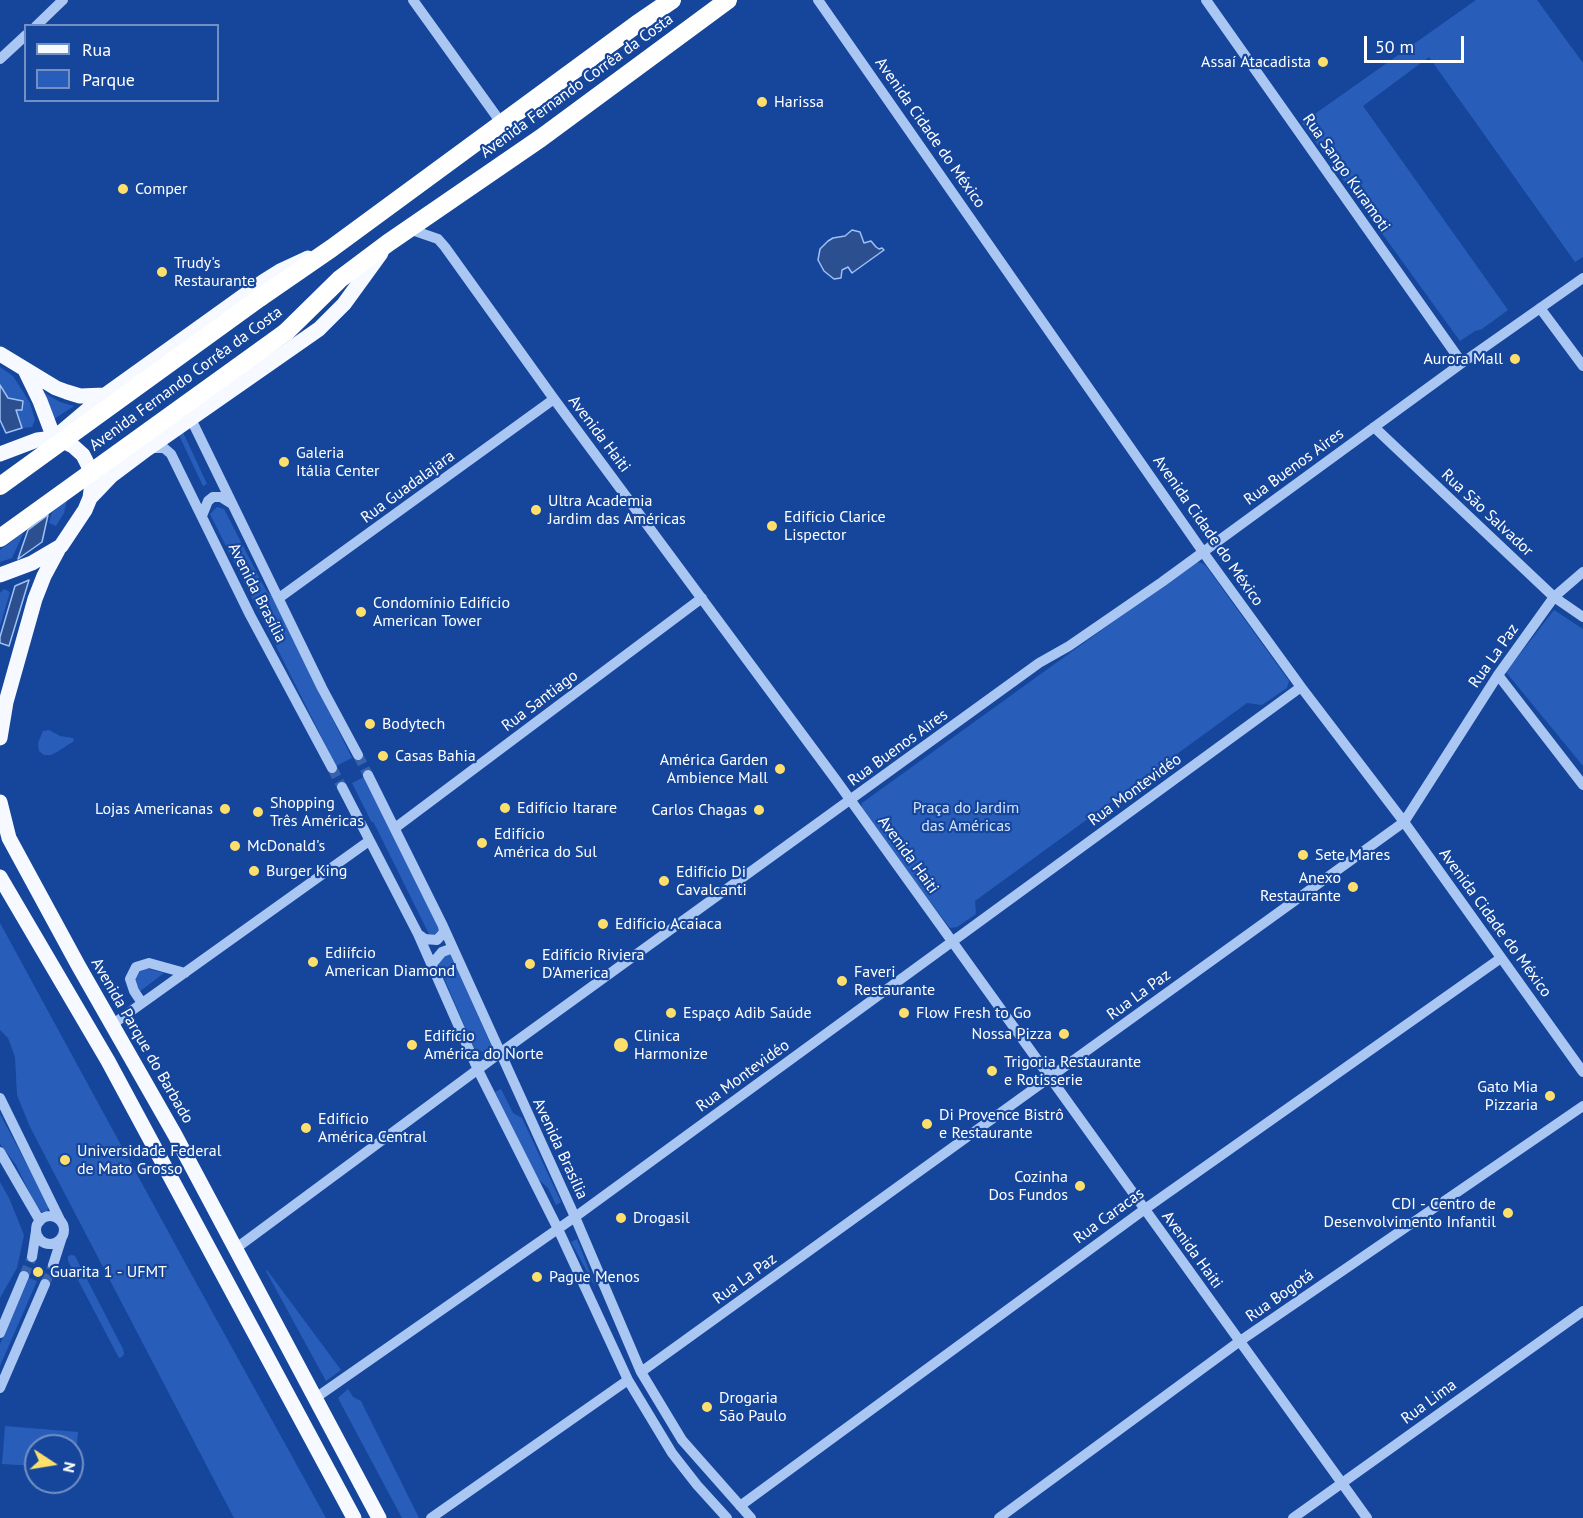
<!DOCTYPE html>
<html>
<head>
<meta charset="utf-8">
<style>
	body { margin:0 }
	#map { position:relative; width:1583px; height:1518px; overflow:hidden; background:#15469c; font-family:"PT Sans",sans-serif }
	canvas { display:block }
	.legend { position:absolute; left:24px; top:24px; width:195px; height:78px; box-sizing:border-box; background:#15469c; border:2px solid #7390c4; margin:0; padding:8px 10px; list-style:none; font-size:18px; color:#fff }
	.legend li { display:flex; align-items:center; gap:12px; height:30px }
	.legend b { width:30px; border:2px solid #7390c4 }
	.north { position:absolute; left:24px; top:1434px; width:60px; height:60px; box-sizing:border-box; background:#15469c; border:2px solid #7390c4; border-radius:50%; rotate:102deg; font-size:16px; font-weight:700; line-height:24px; text-align:center; color:#fff }
	.north::after { content:''; display:block; margin:auto; width:21px; height:27px; background:#ffdf6c; clip-path:polygon(50% 0,100% 100%,50% 72%,0 100%) }
	.scale { position:absolute; left:1364px; top:36px; width:100px; height:27px; box-sizing:border-box; border:3px solid #fff; border-top:0; padding-left:8px; font-size:18px; line-height:21px; white-space:nowrap; color:#fff; -webkit-text-stroke:4px #15469c; paint-order:stroke }
</style>
</head>
<body>
<div id="map">
<canvas width="1583" height="1518"></canvas>
<ul class="legend">
<li><b style="height:8px;background:#f6f9ff"></b>Rua</li>
<li><b style="height:16px;background:#285eba"></b>Parque</li>
</ul>
<div class="north">N</div>
<div class="scale">50 m</div>
</div>
<script>
const g = document.querySelector('canvas').getContext('2d');
g.lineJoin = 'round';
function fillPath(path, color) { g.fillStyle = color; g.fill(path, 'evenodd'); }
const poly = rows => new Path2D(rows.map(r => 'M' + r).join(''));
function trace(path, color, width, dash) { g.strokeStyle = color; g.lineWidth = width; g.lineCap = dash ? 'butt' : 'round'; g.setLineDash(dash || []); g.stroke(path); }
function drawText(font, color, halo, rows, align = 'center') {
  g.font = font + ' "PT Sans",sans-serif'; g.lineWidth = 4.5; g.setLineDash([]); g.textBaseline = 'middle'; g.strokeStyle = halo; g.fillStyle = color; for (const [text, x, y, turn = 0] of rows) {
    g.save(); g.translate(x, y); g.rotate((+turn || 0) * Math.PI / 180); g.textAlign = isNaN(turn) ? turn : align; if (halo) g.strokeText(text, 0, 0); g.fillText(text, 0, 0); g.restore();
  }
}
fillPath(poly([
	[1476,0,1537,0,1583,63,1583,257,1575,262,1429,57,1363,106,1508,310,1482,329,1475,331,1460,341,1302,123],
	[0,367,13,376,30,403,35,420,32,427,22,428,16,409,0,385],
	[43,392,60,402,74,406,54,419],
	[182,430,207,484,203,486,177,431],
	[67,500,64,513,56,526,49,523,52,512],
	[217,507,224,509,260,579,267,592,271,595,352,758,336,766,210,514],
	[24,532,12,558,0,562,0,550],
	[1196,562,1202,563,1206,566,1289,681,1287,688,1262,705,1247,703,975,901,976,914,957,927,950,928,861,810,862,803],
	[4,589,10,592,0,626,0,593],
	[1554,610,1583,629,1583,766,1506,672],
	[49,730,60,736,73,738,74,741,57,752,51,755,44,755,39,751,38,743,43,731],
	[364,777,439,927,439,930,434,935,429,934,374,823,371,821,352,783],
	[0,923,188,1268,326,1518,234,1518,30,1127,17,1095,15,1057,8,1038,0,1030],
	[450,953,494,1052,485,1053,474,1048,438,964,443,954],
	[145,968,164,973,139,992,135,980,140,970],
	[501,1089,513,1113,522,1118,561,1202,556,1205,548,1188,537,1178,495,1092],
	[0,1114,49,1206,47,1211,42,1212,35,1204,16,1165,0,1144],
	[0,1182,9,1198,24,1235,17,1268,0,1298],
	[577,1239,596,1288,571,1242],
	[72,1255,75,1256,123,1349,124,1354,122,1357,119,1358,68,1261,68,1256],
	[267,1270,341,1370,326,1381,266,1271],
	[29,1278,37,1281,0,1366,0,1344],
	[348,1389,353,1397,361,1401,419,1518,402,1518,338,1398],
	[5,1426,78,1432,75,1469,72,1469,72,1446,36,1446,36,1466,2,1464]
]), '#285eba');
const water = poly([
	[852,230,860,232,864,243,871,241,876,247,879,249,882,248,884,250,852,273,848,267,842,270,841,278,834,279,824,271,818,260,820,249,828,241,833,238,845,236,852,230],
	[0,385,8,398,23,401,22,410,16,410,22,428,6,433,0,420,0,385],
	[48,515,42,542,18,559,28,530,48,515],
	[29,580,9,646,0,643,0,637,15,586,29,580]
]);
fillPath(water, '#2c4f8f');
trace(water, '#9dc0f6', 1.5);
trace(poly([
	[358,755,368,775],
	[332,768,342,787],
	[24,1276,32,1257],
	[45,1284,53,1265]
]), '#3862ab', 10, [10, 5]);
trace(poly([
	[413,0,502,124],
	[818,0,1203,552,1301,687,1404,822,1583,1072],
	[1206,0,1462,363],
	[36,26,63,0],
	[0,59,26,35],
	[409,229,438,239,445,247,554,399,836,780,1367,1518],
	[1540,308,1583,366],
	[191,419,322,688,358,755],
	[1374,427,1554,597,1583,617],
	[151,448,164,448,171,454,250,615,332,768],
	[202,516,208,501,213,497,221,497,232,504],
	[279,598,554,399],
	[1498,675,1583,785],
	[368,775,443,926,575,1217,641,1372,682,1440,751,1518],
	[342,787,418,934,478,1070,558,1229,628,1380,672,1453,697,1485,727,1518],
	[395,828,702,598],
	[418,934,425,939,437,940,444,932,443,926],
	[432,964,442,952,453,948],
	[142,1003,134,991,130,979,136,967,149,963,185,973],
	[113,1024,369,841],
	[0,1098,60,1220],
	[0,1152,40,1221],
	'36 1230a14 14 0 1 1 28 0a14 14 0 1 1-28 0Z',
	[235,1249,500,1053,1039,663,1069,646,1162,582,1462,363,1583,278],
	[32,1257,36,1231],
	[53,1265,62,1237],
	[0,1333,24,1276],
	[641,1372,1404,822,1498,675,1554,597,1583,572],
	[0,1388,45,1284],
	[314,1399,575,1217,1301,687],
	[740,1506,1145,1209,1501,958],
	[431,1518,628,1380],
	[999,1518,1240,1341,1583,1106],
	[1293,1518,1583,1311]
]), '#aac6f3', 10);
trace(poly([
	[0,354,56,388,67,392,80,396,105,395],
	[25,370,40,401,54,438],
	[59,434,105,395,264,281,280,271,308,258],
	[0,454,37,440,54,438,61,440,73,446,83,455,92,473,92,483,90,498,85,510,61,546,32,563,0,575],
	[90,498,111,476,147,449,319,329,344,304,381,253],
	[0,738,6,702,35,599,44,576,58,550],
	[0,802,9,838,78,965,175,1135,379,1518],
	[0,877,108,1061,354,1518]
]), '#f6f9ff', 15);
trace(poly([
	[261,297,332,248,637,24,672,0],
	[286,332,340,279,388,243,541,138,728,0]
]), '#fff', 18);
trace(poly([
	[0,486,261,297],
	[0,538,286,332]
]), '#fff', 18);
for (const [x, y, r, color] of [
	[1323,62,6,"#ffdf6c"],
	[762,102,6,"#ffdf6c"],
	[123,189,6,"#ffdf6c"],
	[162,272,6,"#ffdf6c"],
	[1515,359,6,"#ffdf6c"],
	[284,462,6,"#ffdf6c"],
	[536,510,6,"#ffdf6c"],
	[772,526,6,"#ffdf6c"],
	[361,612,6,"#ffdf6c"],
	[370,724,6,"#ffdf6c"],
	[383,756,6,"#ffdf6c"],
	[780,769,6,"#ffdf6c"],
	[505,808,6,"#ffdf6c"],
	[225,809,6,"#ffdf6c"],
	[759,810,6,"#ffdf6c"],
	[258,812,6,"#ffdf6c"],
	[482,843,6,"#ffdf6c"],
	[235,846,6,"#ffdf6c"],
	[1303,855,6,"#ffdf6c"],
	[254,871,6,"#ffdf6c"],
	[664,881,6,"#ffdf6c"],
	[1353,887,6,"#ffdf6c"],
	[603,924,6,"#ffdf6c"],
	[313,962,6,"#ffdf6c"],
	[530,964,6,"#ffdf6c"],
	[842,981,6,"#ffdf6c"],
	[671,1013,6,"#ffdf6c"],
	[904,1013,6,"#ffdf6c"],
	[1064,1034,6,"#ffdf6c"],
	[412,1045,6,"#ffdf6c"],
	[621,1045,8,"#ffdf6c"],
	[992,1071,6,"#ffdf6c"],
	[1550,1096,6,"#ffdf6c"],
	[927,1124,6,"#ffdf6c"],
	[306,1128,6,"#ffdf6c"],
	[65,1160,6,"#ffdf6c"],
	[1080,1186,6,"#ffdf6c"],
	[1508,1213,6,"#ffdf6c"],
	[621,1218,6,"#ffdf6c"],
	[38,1272,6,"#ffdf6c"],
	[537,1277,6,"#ffdf6c"],
	[707,1407,6,"#ffdf6c"]
]) { const dot = new Path2D(); dot.arc(x, y, r, 0, 2 * Math.PI); g.fillStyle = color; g.fill(dot); trace(dot, '#15469c', 2); }
drawText('16px', '#fff', '#15469c', [
	["Assaí Atacadista",1311,62,"right"],
	["Harissa",774,102],
	["Comper",135,189],
	["Trudy's",174,263],
	["Restaurante",174,281],
	["Aurora Mall",1503,359,"right"],
	["Galeria",296,453],
	["Itália Center",296,471],
	["Ultra Academia",548,501],
	["Jardim das Américas",548,519],
	["Edifício Clarice",784,517],
	["Lispector",784,535],
	["Condomínio Edifício",373,603],
	["American Tower",373,621],
	["Bodytech",382,724],
	["Casas Bahia",395,756],
	["América Garden",768,760,"right"],
	["Ambience Mall",768,778,"right"],
	["Shopping",270,803],
	["Três Américas",270,821],
	["Edifício Itarare",517,808],
	["Lojas Americanas",213,809,"right"],
	["Carlos Chagas",747,810,"right"],
	["Edifício",494,834],
	["América do Sul",494,852],
	["McDonald's",247,846],
	["Sete Mares",1315,855],
	["Burger King",266,871],
	["Edifício Di",676,872],
	["Cavalcanti",676,890],
	["Anexo",1341,878,"right"],
	["Restaurante",1341,896,"right"],
	["Edifício Acaiaca",615,924],
	["Ediífcio",325,953],
	["American Diamond",325,971],
	["Edifício Riviera",542,955],
	["D'America",542,973],
	["Faveri",854,972],
	["Restaurante",854,990],
	["Espaço Adib Saúde",683,1013],
	["Flow Fresh to Go",916,1013],
	["Nossa Pizza",1052,1034,"right"],
	["Edifício",424,1036],
	["América do Norte",424,1054],
	["Clinica",634,1036],
	["Harmonize",634,1054],
	["Trigoria Restaurante",1004,1062],
	["e Rotisserie",1004,1080],
	["Gato Mia",1538,1087,"right"],
	["Pizzaria",1538,1105,"right"],
	["Di Provence Bistrô",939,1115],
	["e Restaurante",939,1133],
	["Edifício",318,1119],
	["América Central",318,1137],
	["Universidade Federal",77,1151],
	["de Mato Grosso",77,1169],
	["Cozinha",1068,1177,"right"],
	["Dos Fundos",1068,1195,"right"],
	["CDI - Centro de",1496,1204,"right"],
	["Desenvolvimento Infantil",1496,1222,"right"],
	["Drogasil",633,1218],
	["Guarita 1 - UFMT",50,1272],
	["Pague Menos",549,1277],
	["Drogaria",719,1398],
	["São Paulo",719,1416]
], 'left');
drawText('16px', '#fff', '#15469c', [
	["Avenida Fernando Corrêa da Costa",577,86,-36],
	["Avenida Cidade do México",930,133,55],
	["Rua Sango Kuramoti",1346,173,55],
	["Avenida Fernando Corrêa da Costa",186,379,-36],
	["Avenida Haiti",599,434,53],
	["Rua Buenos Aires",1294,467,-36],
	["Rua Guadalajara",408,487,-36],
	["Rua São Salvador",1487,513,43],
	["Avenida Cidade do México",1208,531,55],
	["Avenida Brasília",257,593,63],
	["Rua La Paz",1494,656,-55],
	["Rua Santiago",540,701,-37],
	["Rua Buenos Aires",898,748,-36],
	["Rua Montevidéo",1135,790,-36],
	["Avenida Haiti",908,855,54],
	["Avenida Cidade do México",1495,923,54],
	["Rua La Paz",1139,995,-36],
	["Avenida Parque do Barbado",142,1041,60],
	["Rua Montevidéo",743,1076,-36],
	["Avenida Brasília",560,1149,65],
	["Rua Caracas",1109,1216,-36],
	["Avenida Haiti",1192,1250,54],
	["Rua La Paz",745,1279,-36],
	["Rua Bogotá",1280,1296,-35],
	["Rua Lima",1429,1402,-36]
]);
drawText('16px', '#d2e3fd', '#15469c', [
	["Praça do Jardim",966,808],
	["das Américas",966,826]
]);
</script>
</body>
</html>
